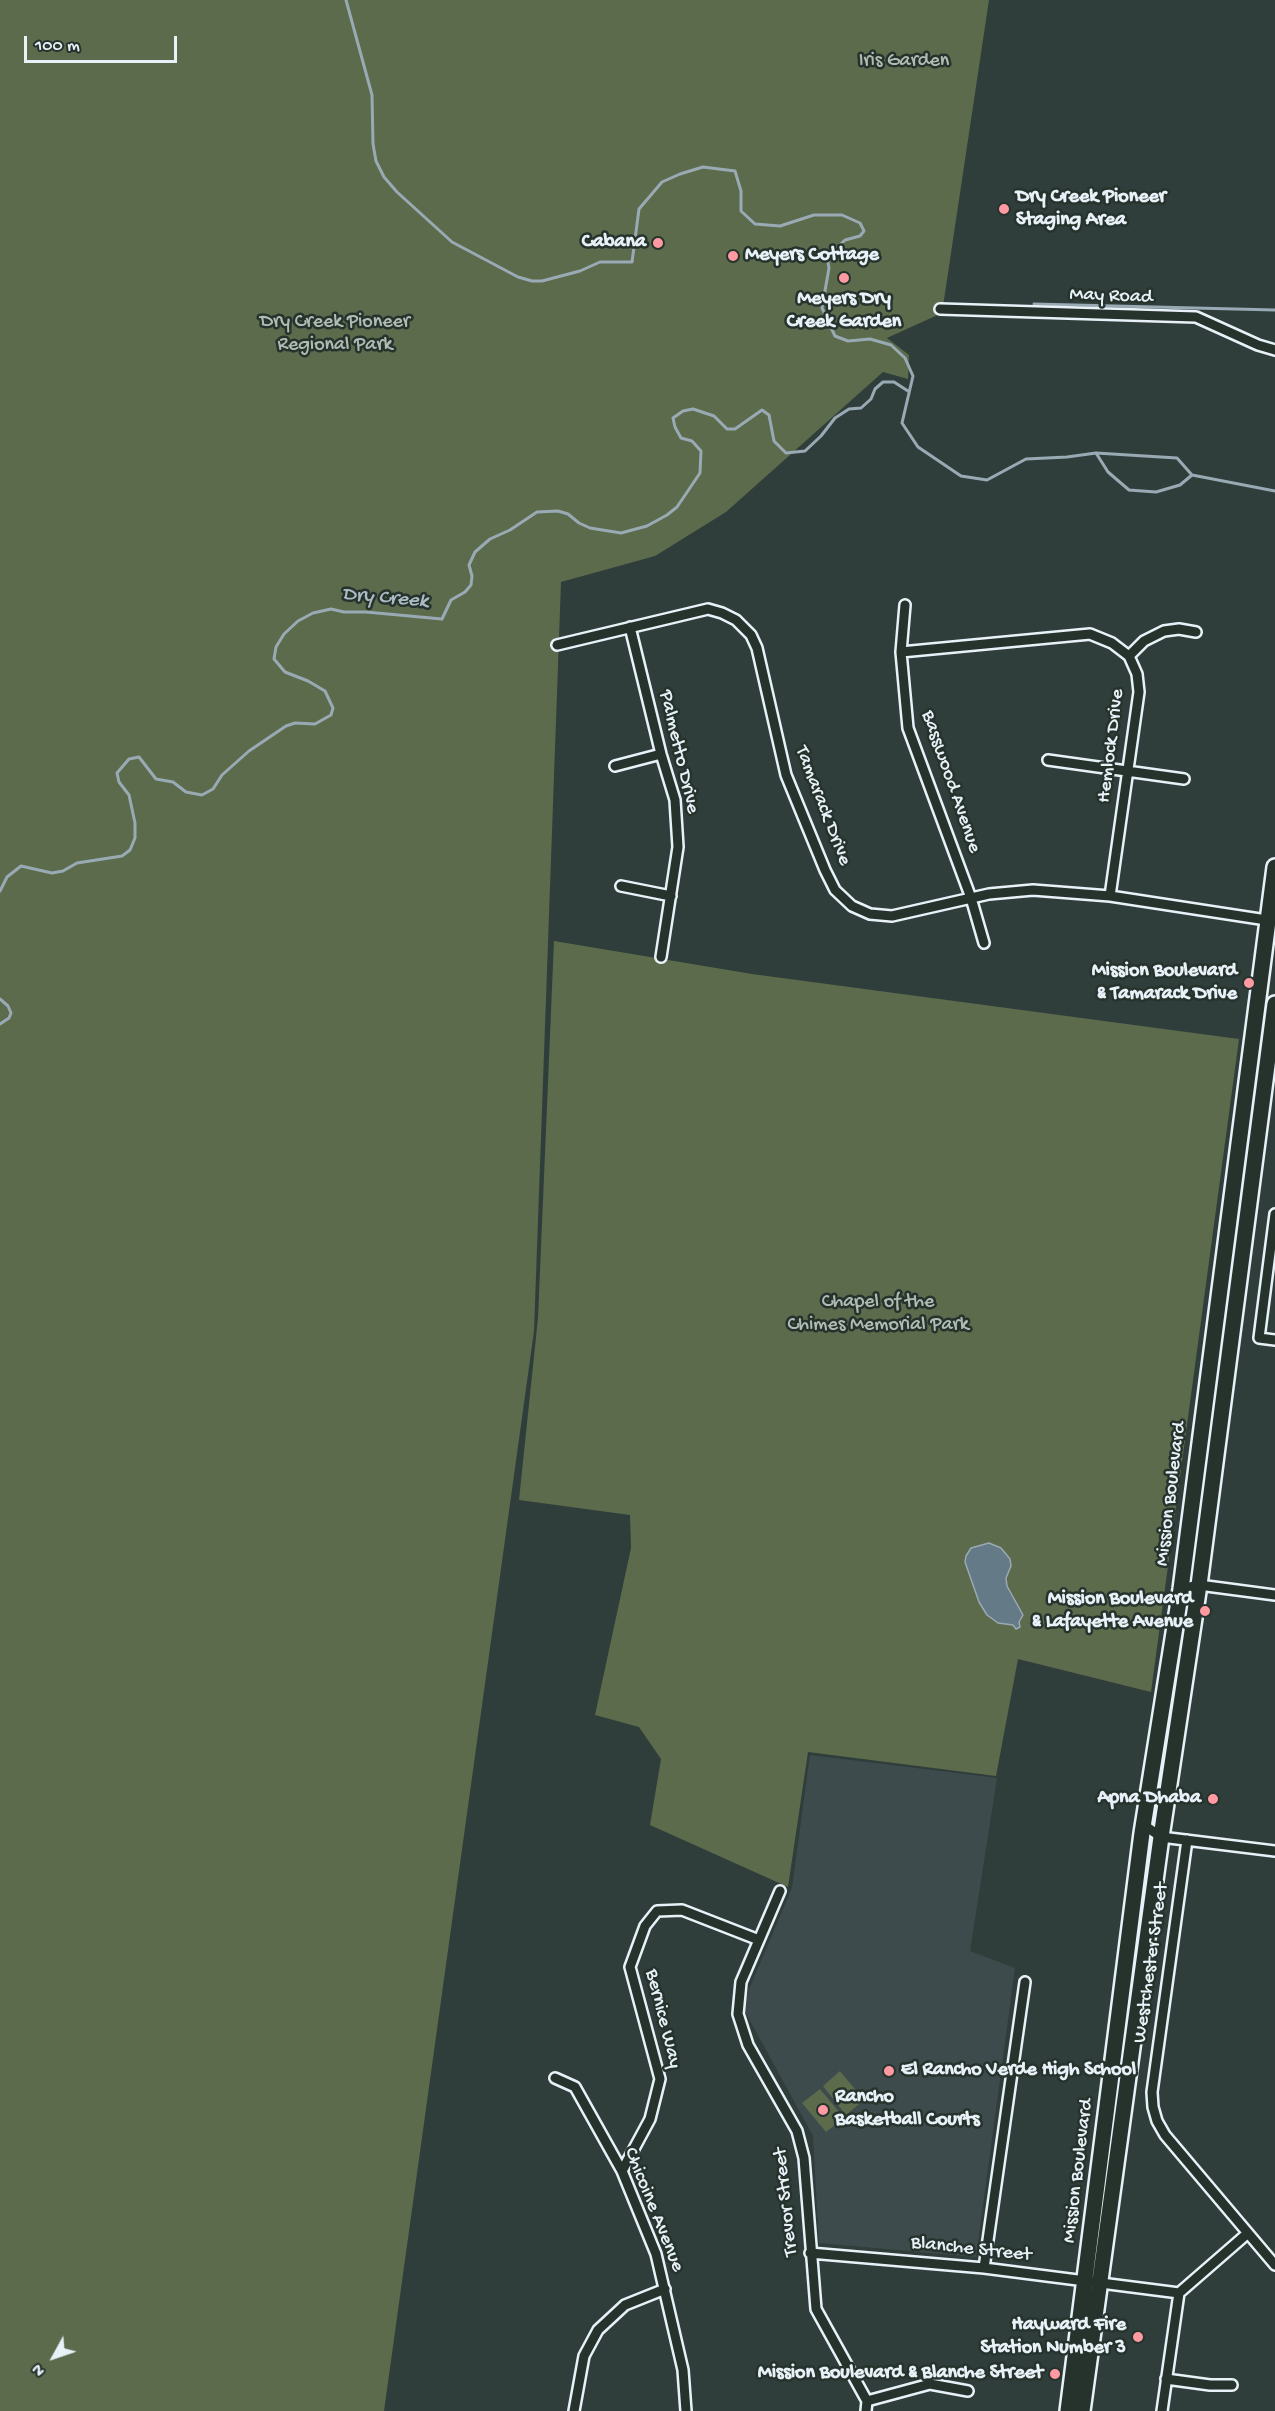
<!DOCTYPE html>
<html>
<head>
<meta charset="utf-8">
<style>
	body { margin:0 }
	#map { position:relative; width:1275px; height:2411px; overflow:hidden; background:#303e3b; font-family:"Gochi Hand",sans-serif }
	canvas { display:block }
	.north { position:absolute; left:24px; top:2327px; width:60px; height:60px; -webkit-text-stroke:4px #26332d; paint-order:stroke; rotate:230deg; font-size:16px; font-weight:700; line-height:24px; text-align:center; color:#e8f1f8 }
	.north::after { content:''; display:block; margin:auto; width:21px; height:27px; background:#e8f1f8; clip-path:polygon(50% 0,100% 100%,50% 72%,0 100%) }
	.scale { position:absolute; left:24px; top:36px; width:153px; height:27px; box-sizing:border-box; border:3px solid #e8f1f8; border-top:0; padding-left:8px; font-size:18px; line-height:21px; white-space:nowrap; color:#e8f1f8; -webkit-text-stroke:4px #26332d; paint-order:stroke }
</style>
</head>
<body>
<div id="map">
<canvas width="1275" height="2411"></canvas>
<div class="north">N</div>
<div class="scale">100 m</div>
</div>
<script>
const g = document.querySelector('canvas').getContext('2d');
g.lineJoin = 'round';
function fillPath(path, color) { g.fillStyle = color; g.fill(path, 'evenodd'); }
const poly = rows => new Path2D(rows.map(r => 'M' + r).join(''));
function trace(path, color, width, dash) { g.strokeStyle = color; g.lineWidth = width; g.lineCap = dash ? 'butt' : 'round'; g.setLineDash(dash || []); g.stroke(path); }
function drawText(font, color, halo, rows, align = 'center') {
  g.font = font + ' "Gochi Hand",sans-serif'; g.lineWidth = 5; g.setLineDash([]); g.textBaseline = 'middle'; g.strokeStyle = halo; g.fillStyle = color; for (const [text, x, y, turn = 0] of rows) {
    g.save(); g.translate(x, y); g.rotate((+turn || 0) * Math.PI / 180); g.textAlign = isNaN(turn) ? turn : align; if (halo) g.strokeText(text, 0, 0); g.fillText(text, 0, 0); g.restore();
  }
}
fillPath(poly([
	[810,1755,997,1778,970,1951,1015,1968,976,2257,819,2243,813,2136,742,2006,792,1888]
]), '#3d4b4c');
fillPath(poly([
	[0,0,989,0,942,313,887,338,909,355,908,379,883,372,726,512,655,556,561,582,534,1331,384,2411,0,2411],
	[554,941,752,974,1239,1039,1151,1692,1018,1659,996,1776,808,1752,788,1887,650,1825,661,1759,639,1727,595,1715,631,1548,630,1515,519,1500,538,1318],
	[840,2071,864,2100,846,2115,823,2086],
	[820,2089,844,2118,826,2132,802,2103]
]), '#5b6b4c');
const water = poly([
	[989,1543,1001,1548,1010,1559,1011,1566,1006,1578,1007,1586,1023,1615,1019,1622,1020,1627,1016,1629,1013,1625,998,1623,987,1615,979,1602,965,1562,966,1556,971,1548,989,1543]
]);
fillPath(water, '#647a86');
trace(water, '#99aab4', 1.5);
trace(poly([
	[346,0,372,95,373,144,376,161,384,177,397,192,452,242,518,277,532,281,542,281,580,271,600,262,632,262,639,209,662,182,680,174,703,167,735,171,741,191,741,211,755,224,780,226,814,215,842,215,860,223,864,231,860,236,845,240,827,257,829,268,822,308,835,336,848,341,870,339,891,345,905,358,913,376,902,423,918,447,961,476,987,480,1026,459,1067,457,1096,453,1177,458,1192,475,1275,491],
	[1034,304,1275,310],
	[1096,453,1108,472,1129,490,1156,492,1180,485,1192,475],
	[0,891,7,877,21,866,52,873,63,871,77,863,122,856,130,850,135,838,135,823,129,795,119,782,117,773,129,759,139,757,156,779,173,782,186,792,202,795,213,789,222,775,249,751,286,726,295,723,315,724,331,715,333,708,325,691,308,681,285,672,274,659,276,647,284,634,298,621,313,613,331,609,344,612,366,612,442,619,451,600,465,592,471,585,472,576,469,565,475,552,490,539,510,530,537,512,558,511,568,514,579,523,590,528,621,533,647,526,667,515,677,507,700,473,701,451,692,441,681,438,675,427,673,418,683,411,693,409,714,416,727,429,735,429,762,410,769,415,774,441,786,453,805,451,821,436,835,418,849,409,861,408,871,399,875,389,883,382,894,382,908,391],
	[0,999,8,1006,11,1013,9,1018,0,1024]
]), '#99aab4', 3);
const minor = poly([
	[940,309,1196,317,1258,345,1275,350],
	[905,605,901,652,908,728,971,898,984,943],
	[630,627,661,754,675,800,678,847,661,957],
	[557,645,708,609,722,613,736,620,751,635,757,648,786,775,825,870,835,890,852,906,870,914,892,916,989,894,1033,890,1110,896,1273,921],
	[901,652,1090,634,1112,643,1129,656,1137,674,1139,692,1110,896],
	[1129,656,1144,641,1164,631,1179,629,1196,632],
	[1048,760,1184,779],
	[615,766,661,754],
	[621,886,671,896],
	[1275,1214,1259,1338,1275,1340],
	[1181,1589,1199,1585,1275,1595],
	[1144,1825,1161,1837,1275,1851],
	[1187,1840,1152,2092,1153,2107,1157,2121,1165,2135,1275,2265],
	[780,1891,741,1982,738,2014,748,2045,797,2131,804,2158,816,2309,867,2401,866,2411],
	[555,2078,575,2087,622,2171,656,2254,683,2370,686,2411],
	[622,2171,650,2119,660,2079,630,1967,645,1926,657,1911,682,1910,759,1940],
	[810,2253,984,2268,1179,2293,1248,2233],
	[984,2268,1025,1982],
	[1166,2379,1210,2385,1232,2385],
	[867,2401,930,2384,968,2391],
	[574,2411,584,2356,598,2330,625,2305,665,2289],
	[1162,2411,1179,2293]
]);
const primary = poly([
	[1068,2411,1142,1833,1181,1589,1275,867],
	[1082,2411,1161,1837,1199,1585,1275,1004]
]);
trace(minor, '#e8f1f8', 14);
trace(primary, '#e8f1f8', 20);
trace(minor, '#26332d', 9);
trace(primary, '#26332d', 15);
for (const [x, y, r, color] of [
	[1004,209,6,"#ff9aa2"],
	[658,243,6,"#ff9aa2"],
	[733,256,6,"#ff9aa2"],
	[844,278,6,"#ff9aa2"],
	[1249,983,6,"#ff9aa2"],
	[1205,1611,6,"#ff9aa2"],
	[1213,1799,6,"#ff9aa2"],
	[889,2071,6,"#ff9aa2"],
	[823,2110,6,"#ff9aa2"],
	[1138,2337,6,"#ff9aa2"],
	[1055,2374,6,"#ff9aa2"]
]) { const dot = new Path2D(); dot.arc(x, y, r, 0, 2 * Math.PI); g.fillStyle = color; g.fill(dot); trace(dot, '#26332d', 2); }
drawText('20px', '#b0bbb3', '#26332d', [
	["Iris Garden",904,62],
	["Dry Creek Pioneer",335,323],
	["Regional Park",335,346],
	["Chapel of the",878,1303],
	["Chimes Memorial Park",878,1326]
]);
drawText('bold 20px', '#e8f1f8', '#26332d', [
	["Dry Creek Pioneer",1016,198,"left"],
	["Staging Area",1016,221,"left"],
	["Cabana",646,243],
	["Meyers Cottage",745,256,"left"],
	["Meyers Dry",844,300,"center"],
	["Creek Garden",844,323,"center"],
	["Mission Boulevard",1237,972],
	["& Tamarack Drive",1237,995],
	["Mission Boulevard",1193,1600],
	["& Lafayette Avenue",1193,1623],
	["Apna Dhaba",1201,1799],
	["El Rancho Verde High School",901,2071,"left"],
	["Rancho",835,2098,"left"],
	["Basketball Courts",835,2121,"left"],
	["Hayward Fire",1126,2326],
	["Station Number 3",1126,2349],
	["Mission Boulevard & Blanche Street",1043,2374]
], 'right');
drawText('20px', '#e8f1f8', '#26332d', [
	["May Road",1111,297,2],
	["Hemlock Drive",1112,746,-83],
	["Palmetto Drive",678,752,77],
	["Basswood Avenue",950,782,71],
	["Tamarack Drive",822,806,69],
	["Mission Boulevard",1172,1494,-83],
	["Westchester Street",1152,1963,-82],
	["Bernice Way",662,2019,76],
	["Mission Boulevard",1079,2171,-83],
	["Trevor Street",787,2202,-96],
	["Chicoine Avenue",653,2210,68],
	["Blanche Street",971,2250,6]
]);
drawText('italic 21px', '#adbbc5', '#26332d', [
	["Dry Creek",385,599,5]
]);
</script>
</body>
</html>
